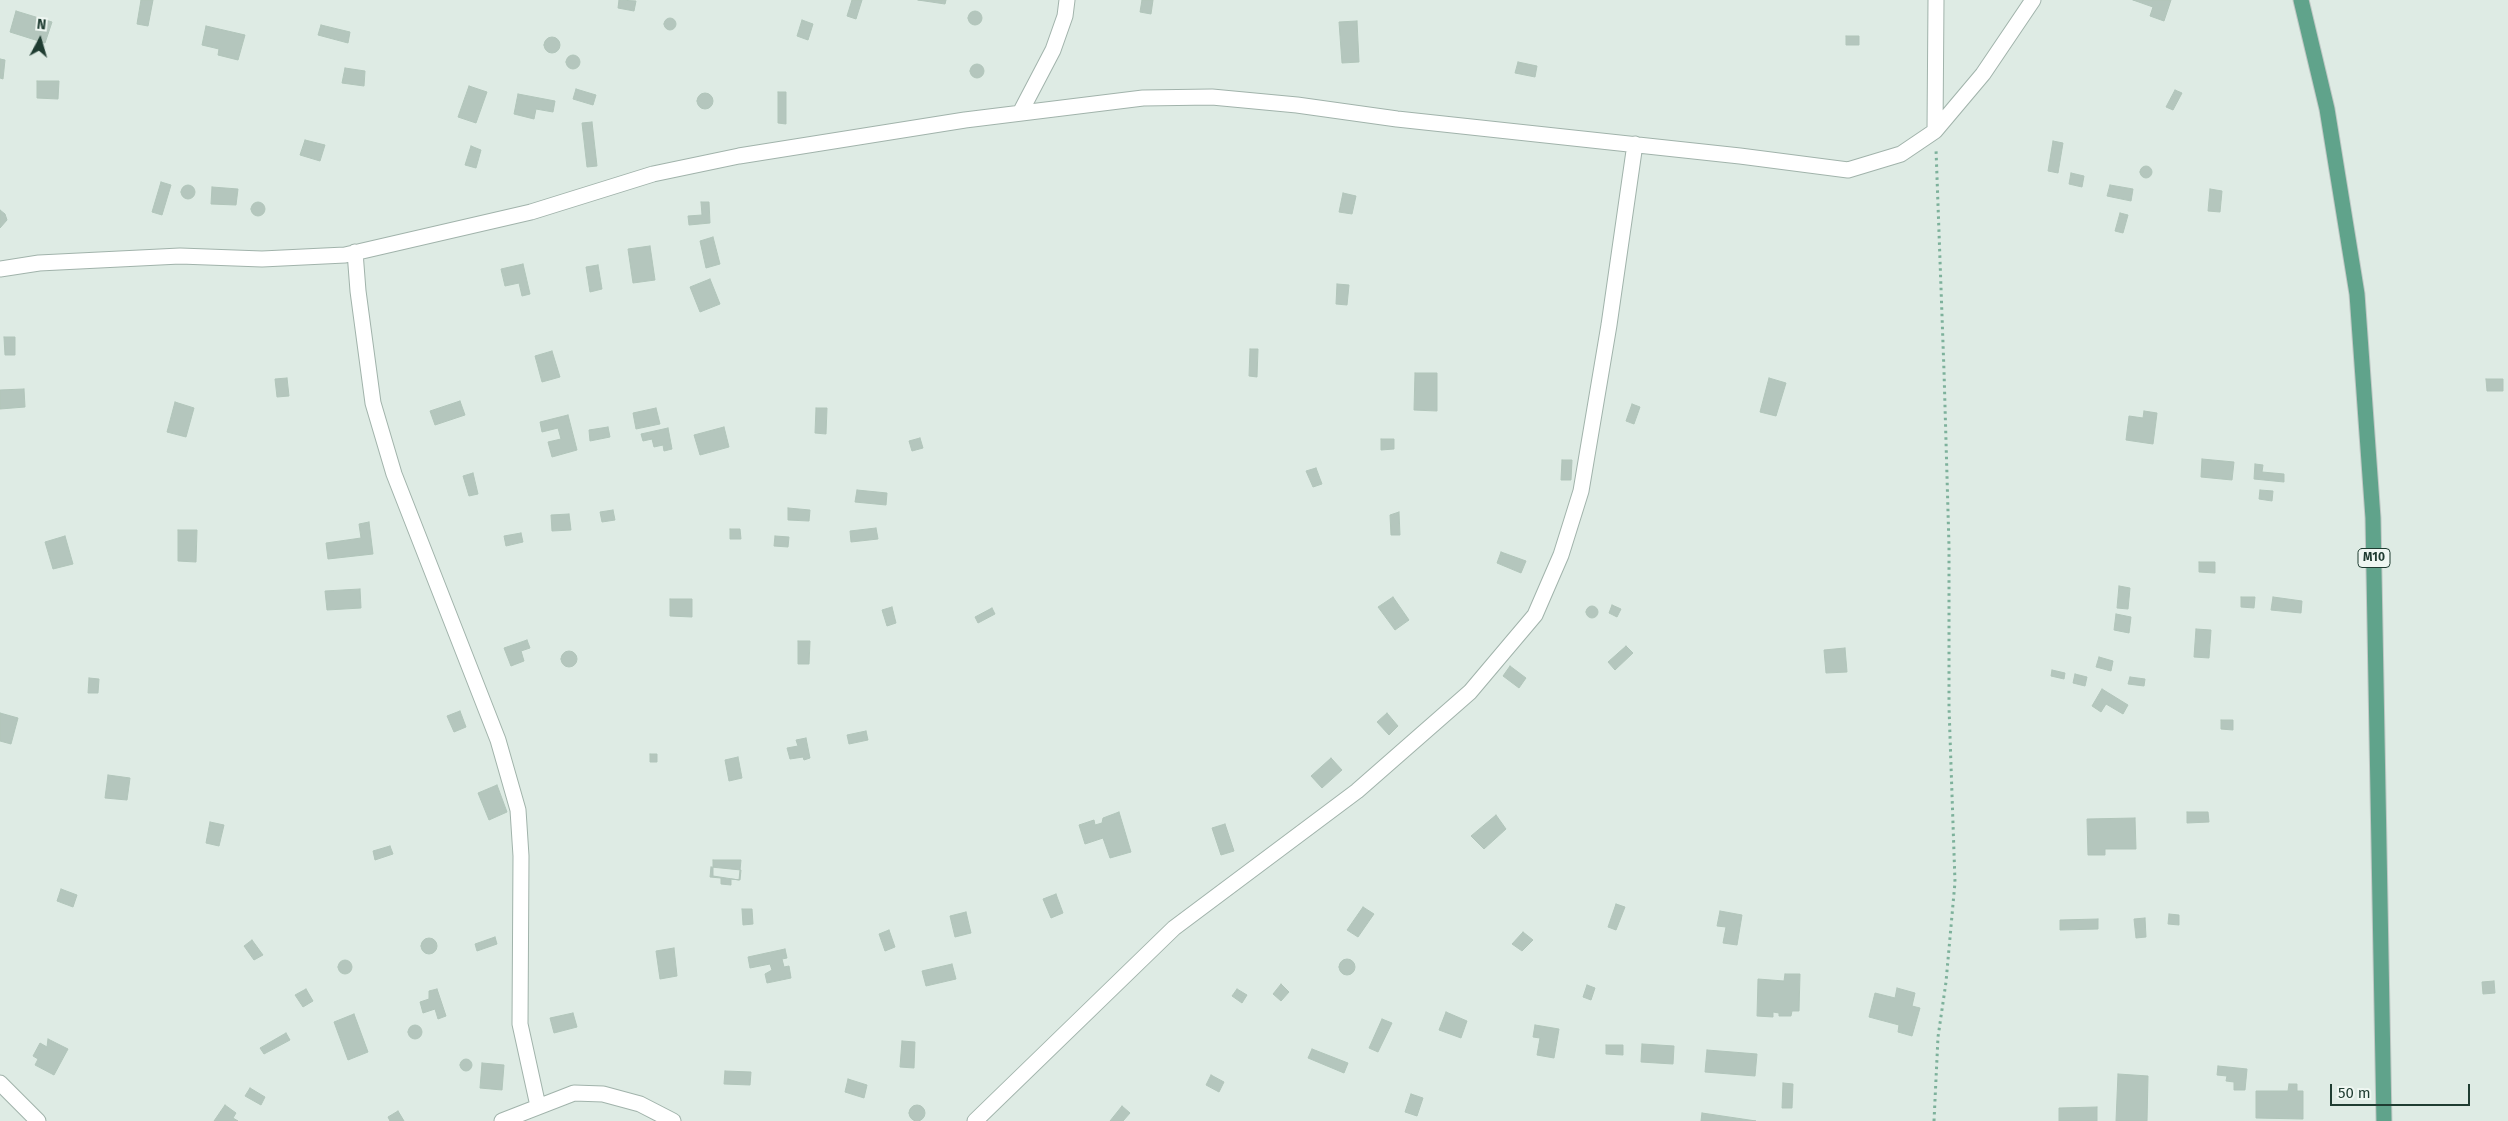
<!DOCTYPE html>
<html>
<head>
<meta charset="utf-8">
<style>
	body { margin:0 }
	#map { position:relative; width:2508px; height:1121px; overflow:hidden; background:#deebe4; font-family:"Fira Sans",sans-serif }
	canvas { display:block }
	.north { position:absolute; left:15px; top:15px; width:50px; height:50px; -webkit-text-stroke:4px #eff7f2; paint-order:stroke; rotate:6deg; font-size:14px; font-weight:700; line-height:20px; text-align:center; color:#1f3c31 }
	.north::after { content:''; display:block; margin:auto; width:18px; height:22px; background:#1f3c31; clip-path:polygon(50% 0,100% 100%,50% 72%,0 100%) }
	.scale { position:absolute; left:2330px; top:1084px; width:140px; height:22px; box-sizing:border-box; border:2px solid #1f3c31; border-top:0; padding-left:6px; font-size:15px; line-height:18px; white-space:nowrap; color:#1f3c31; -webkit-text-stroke:4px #eff7f2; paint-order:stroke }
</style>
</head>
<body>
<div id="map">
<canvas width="2508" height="1121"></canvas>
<div class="north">N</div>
<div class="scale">50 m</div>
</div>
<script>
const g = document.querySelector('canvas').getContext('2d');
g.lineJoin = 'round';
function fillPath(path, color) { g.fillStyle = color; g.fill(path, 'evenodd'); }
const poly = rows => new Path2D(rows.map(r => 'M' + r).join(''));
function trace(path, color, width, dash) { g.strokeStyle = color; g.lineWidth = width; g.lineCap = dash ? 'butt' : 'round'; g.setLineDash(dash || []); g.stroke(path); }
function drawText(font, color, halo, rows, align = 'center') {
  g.font = font + ' "Fira Sans",sans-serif'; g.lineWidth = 4; g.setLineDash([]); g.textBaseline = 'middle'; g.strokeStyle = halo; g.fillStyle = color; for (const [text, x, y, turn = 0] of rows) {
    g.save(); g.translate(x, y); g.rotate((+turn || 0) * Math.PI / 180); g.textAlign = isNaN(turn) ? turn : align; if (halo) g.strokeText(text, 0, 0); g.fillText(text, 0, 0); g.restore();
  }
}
const building = poly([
	[141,0,153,0,148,26,137,24,141,0],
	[619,0,636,1,634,11,618,8,619,0],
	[852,0,862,0,856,19,847,16,852,0],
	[918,0,946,0,945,4,918,0],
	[1142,0,1153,0,1151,14,1140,12,1142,0],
	[2133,0,2171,0,2164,21,2150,16,2153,7,2133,0],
	'968 18a7 7 0 1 1 14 0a7 7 0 1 1-14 0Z',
	[16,11,52,22,45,43,10,32,16,11],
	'664 24a6 6 0 1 1 12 0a6 6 0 1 1-12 0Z',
	[802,20,813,24,808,40,797,36,802,20],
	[1357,21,1359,62,1342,63,1339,22,1357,21],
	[321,25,350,32,348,43,318,35,321,25],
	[206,26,245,35,238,60,218,55,219,49,202,45,206,26],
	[1846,36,1859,36,1859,45,1846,45,1846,36],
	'544 45a8 8 0 1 1 16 0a8 8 0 1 1-16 0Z',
	'566 62a7 7 0 1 1 14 0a7 7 0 1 1-14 0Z',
	[0,59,5,60,3,79,0,78,0,59],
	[1518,62,1537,66,1535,77,1515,73,1518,62],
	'970 71a7 7 0 1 1 14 0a7 7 0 1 1-14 0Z',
	[345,68,365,71,364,86,342,83,345,68],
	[37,81,59,81,58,99,37,98,37,81],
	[469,86,487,92,476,123,458,117,469,86],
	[576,89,596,95,593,105,573,99,576,89],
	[2175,90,2182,93,2173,110,2166,107,2175,90],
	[778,92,786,92,786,124,778,123,778,92],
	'697 101a8 8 0 1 1 16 0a8 8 0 1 1-16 0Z',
	[518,94,555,101,553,112,536,109,534,119,514,114,518,94],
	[592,122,597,166,587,167,582,123,592,122],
	[305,140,325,145,320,161,300,155,305,140],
	[2053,141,2063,143,2058,173,2048,171,2053,141],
	[471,146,481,150,476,168,465,165,471,146],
	'2140 172a6 6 0 1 1 12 0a6 6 0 1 1-12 0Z',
	[2071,173,2084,176,2082,187,2069,184,2071,173],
	[161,182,171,185,162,215,152,212,161,182],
	[2110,185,2133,189,2131,201,2107,196,2110,185],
	'181 192a7 7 0 1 1 14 0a7 7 0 1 1-14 0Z',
	[212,187,238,189,236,205,211,204,212,187],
	[2210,189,2222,191,2220,212,2208,211,2210,189],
	[1343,193,1356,196,1352,214,1339,212,1343,193],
	'251 209a7 7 0 1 1 14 0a7 7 0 1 1-14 0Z',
	[701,202,709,202,710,223,689,225,688,216,702,215,701,202],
	[0,210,5,214,7,220,0,228,0,210],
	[2120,213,2128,215,2123,233,2115,231,2120,213],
	[713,237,720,264,706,268,700,241,713,237],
	[650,246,655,280,633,283,628,249,650,246],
	[523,264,530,294,522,296,519,283,505,286,501,269,523,264],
	[598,265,602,289,590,292,586,267,598,265],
	[710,279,720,304,700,312,690,287,710,279],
	[1337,284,1349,285,1347,305,1336,304,1337,284],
	[4,337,15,337,15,355,5,355,4,337],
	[1250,349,1258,349,1257,377,1249,376,1250,349],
	[552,351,560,377,542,382,535,356,552,351],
	[1415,373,1437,373,1437,411,1414,410,1415,373],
	[287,378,289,396,277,397,275,379,287,378],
	[1769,378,1786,383,1776,416,1760,412,1769,378],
	[2486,379,2503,379,2503,391,2487,391,2486,379],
	[24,389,25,407,0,409,0,390,24,389],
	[460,401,465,415,435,425,430,411,460,401],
	[175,402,194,408,186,437,167,432,175,402],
	[1632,404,1640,407,1634,424,1626,421,1632,404],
	[656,408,660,424,636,429,633,413,656,408],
	[816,408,827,408,826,434,815,433,816,408],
	[2144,411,2157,413,2153,444,2126,440,2129,416,2143,418,2144,411],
	[568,415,577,450,552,457,548,442,561,439,558,428,542,432,540,422,568,415],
	[608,427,610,437,590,441,589,430,608,427],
	[724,427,729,447,700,455,694,435,724,427],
	[668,428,672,449,664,451,663,445,654,447,652,439,643,441,641,434,668,428],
	[920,438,923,448,912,451,909,441,920,438],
	[1381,439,1394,439,1394,449,1381,450,1381,439],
	[2202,459,2234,462,2232,480,2201,477,2202,459],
	[1562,460,1572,460,1571,480,1561,480,1562,460],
	[2255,464,2263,465,2262,472,2284,474,2284,482,2254,479,2255,464],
	[1316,468,1322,484,1313,487,1306,471,1316,468],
	[473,473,478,494,469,496,463,476,473,473],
	[857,490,887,493,886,505,855,502,857,490],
	[2260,490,2273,491,2272,501,2259,499,2260,490],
	[788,508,810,510,809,521,788,520,788,508],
	[613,510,615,520,602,522,600,512,613,510],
	[1399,512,1400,535,1391,535,1390,515,1399,512],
	[569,514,571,530,552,531,551,515,569,514],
	[369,522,373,554,328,559,326,543,361,538,359,524,369,522],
	[876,528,878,539,851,542,850,531,876,528],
	[730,529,740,529,741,539,730,539,730,529],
	[178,530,197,530,196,562,178,561,178,530],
	[521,533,523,542,506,546,504,536,521,533],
	[65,536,73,564,53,569,45,542,65,536],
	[775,536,789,537,788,547,774,546,775,536],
	[1501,552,1526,561,1521,573,1497,563,1501,552],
	[2199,562,2215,562,2215,573,2199,572,2199,562],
	[2119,586,2130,588,2128,609,2117,608,2119,586],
	[360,589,361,608,327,610,325,591,360,589],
	[1393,597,1409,620,1395,630,1378,607,1393,597],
	[2241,597,2255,597,2254,608,2241,607,2241,597],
	[2273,597,2302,601,2301,613,2271,610,2273,597],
	[670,599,692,599,692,617,670,616,670,599],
	[1612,605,1621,609,1617,617,1609,613,1612,605],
	'1586 612a6 6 0 1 1 12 0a6 6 0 1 1-12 0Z',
	[892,607,896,623,887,626,882,610,892,607],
	[992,608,995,614,978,623,975,617,992,608],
	[2116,614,2131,617,2129,633,2114,630,2116,614],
	[2196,629,2211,630,2209,658,2194,657,2196,629],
	[527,640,530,648,521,651,524,661,511,666,504,648,527,640],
	[798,641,810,641,809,664,798,664,798,641],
	[1626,646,1633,653,1615,670,1608,662,1626,646],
	[1845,648,1847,672,1826,673,1824,650,1845,648],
	'561 659a8 8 0 1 1 16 0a8 8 0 1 1-16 0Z',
	[2099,657,2113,661,2111,671,2096,667,2099,657],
	[1510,666,1526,678,1519,688,1503,676,1510,666],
	[2052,670,2065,673,2064,679,2051,676,2052,670],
	[2075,674,2087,677,2085,686,2073,683,2075,674],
	[2130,677,2145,679,2144,686,2128,684,2130,677],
	[89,678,99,679,98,693,88,693,89,678],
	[2102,689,2128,705,2123,714,2106,704,2101,712,2092,706,2102,689],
	[460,711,466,727,454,732,447,716,460,711],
	[0,713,18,718,11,744,0,741,0,713],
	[1387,713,1398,726,1389,735,1377,722,1387,713],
	[2221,720,2233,720,2233,730,2221,729,2221,720],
	[866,731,868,740,849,744,847,735,866,731],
	[806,738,810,758,804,760,803,757,790,759,787,748,798,746,796,740,806,738],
	[650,754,657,754,657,762,650,762,650,754],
	[738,757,742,778,729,781,725,760,738,757],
	[1331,758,1342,770,1322,788,1311,776,1331,758],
	[108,775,130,778,127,800,105,798,108,775],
	[497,785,507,812,489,820,478,793,497,785],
	[1119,812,1131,852,1110,858,1103,838,1085,844,1079,825,1094,820,1095,825,1102,823,1103,818,1119,812],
	[2187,812,2208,812,2209,822,2187,823,2187,812],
	[1496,815,1506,829,1484,849,1471,836,1496,815],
	[2135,818,2136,849,2105,849,2105,855,2088,855,2087,819,2135,818],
	[210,822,224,825,219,846,206,843,210,822],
	[1225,824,1234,851,1221,855,1212,828,1225,824],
	[390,846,393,854,375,860,373,851,390,846],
	[713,860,741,860,739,880,713,876,713,860],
	[711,867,741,870,740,880,731,879,731,885,721,884,721,878,710,877,711,867],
	[61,889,77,895,73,907,57,901,61,889],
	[1056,894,1063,913,1051,918,1043,899,1056,894],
	[1616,904,1625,907,1616,930,1608,927,1616,904],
	[1363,907,1374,914,1358,937,1347,930,1363,907],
	[742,909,752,909,753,924,743,925,742,909],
	[1720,911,1742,915,1737,945,1723,943,1726,927,1717,926,1720,911],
	[966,912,971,933,955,937,950,916,966,912],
	[2169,914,2179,915,2179,925,2168,924,2169,914],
	[2145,918,2146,937,2136,938,2134,919,2145,918],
	[2098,919,2098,929,2060,930,2060,920,2098,919],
	[889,930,895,947,885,951,879,934,889,930],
	[1523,932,1533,940,1522,951,1512,944,1523,932],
	[495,937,497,944,477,951,475,944,495,937],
	'421 946a8 8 0 1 1 16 0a8 8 0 1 1-16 0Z',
	[252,940,263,955,254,960,244,946,252,940],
	[674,948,677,976,660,979,656,951,674,948],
	[785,949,787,958,782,959,784,967,789,966,791,978,767,983,765,974,772,970,770,964,750,968,748,957,785,949],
	'1339 967a8 8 0 1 1 16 0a8 8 0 1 1-16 0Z',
	'338 967a7 7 0 1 1 14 0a7 7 0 1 1-14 0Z',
	[952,964,956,979,926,986,922,971,952,964],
	[1785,974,1800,974,1799,1011,1792,1011,1791,1016,1779,1016,1779,1013,1773,1012,1773,1017,1757,1016,1758,979,1784,981,1785,974],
	[2494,981,2495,993,2483,994,2482,982,2494,981],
	[1281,984,1289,992,1281,1001,1273,994,1281,984],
	[1587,985,1595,988,1591,1000,1583,997,1587,985],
	[1897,988,1915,993,1912,1006,1920,1008,1912,1036,1898,1032,1899,1025,1869,1017,1875,993,1895,998,1897,988],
	[306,989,313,1001,303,1007,295,995,306,989],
	[437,989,446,1016,438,1019,435,1009,423,1013,420,1002,429,999,429,991,437,989],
	[1237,989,1247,995,1242,1003,1232,996,1237,989],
	[1446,1012,1467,1021,1461,1038,1439,1030,1446,1012],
	[573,1013,577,1027,554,1033,550,1018,573,1013],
	[354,1014,368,1052,348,1060,334,1022,354,1014],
	[1382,1019,1392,1023,1378,1052,1369,1048,1382,1019],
	[1535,1025,1559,1029,1554,1058,1537,1055,1540,1038,1533,1037,1535,1025],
	'408 1032a7 7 0 1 1 14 0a7 7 0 1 1-14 0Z',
	[286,1033,290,1040,264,1054,260,1048,286,1033],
	[48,1039,68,1049,54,1075,35,1065,38,1059,33,1056,40,1043,47,1047,48,1039],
	[902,1041,915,1042,914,1068,900,1067,902,1041],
	[1642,1044,1674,1046,1673,1064,1641,1062,1642,1044],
	[1606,1045,1623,1045,1623,1055,1606,1054,1606,1045],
	[1312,1049,1348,1063,1344,1073,1308,1058,1312,1049],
	[1707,1050,1757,1054,1755,1076,1705,1072,1707,1050],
	'460 1065a6 6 0 1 1 12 0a6 6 0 1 1-12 0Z',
	[482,1063,504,1065,502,1090,480,1088,482,1063],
	[2218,1066,2247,1069,2245,1090,2234,1090,2234,1082,2226,1081,2227,1076,2217,1075,2218,1066],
	[725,1071,751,1072,750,1085,724,1084,725,1071],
	[2118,1074,2148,1076,2147,1121,2116,1121,2118,1074],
	[1211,1075,1224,1082,1219,1092,1206,1085,1211,1075],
	[848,1079,867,1085,864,1098,845,1092,848,1079],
	[1783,1083,1793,1084,1792,1108,1782,1108,1783,1083],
	[2289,1084,2297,1084,2297,1091,2303,1091,2303,1119,2256,1118,2256,1091,2288,1091,2289,1084],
	[250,1088,265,1097,261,1105,245,1096,250,1088],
	[1411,1094,1423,1098,1417,1116,1405,1112,1411,1094],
	'909 1113a8 8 0 1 1 16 0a8 8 0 1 1-16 0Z',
	[225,1105,236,1113,233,1118,238,1121,214,1121,225,1105],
	[1122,1106,1130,1113,1123,1121,1110,1121,1122,1106],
	[2097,1107,2097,1121,2059,1121,2059,1108,2097,1107],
	[398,1111,404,1121,390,1121,388,1117,398,1111],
	[1702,1113,1756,1121,1701,1121,1702,1113]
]);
fillPath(building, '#b4c6bd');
trace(building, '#b1c5ba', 1);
const street = poly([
	[1020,113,1053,50,1065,16,1067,0],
	[1935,131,1936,0],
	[355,252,358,291,373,403,394,474,498,740,518,810,521,856,520,1024,538,1106],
	[0,269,39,263,180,256,262,259,345,255,531,212,653,174,739,156,965,120,1143,98,1212,97,1297,105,1397,119,1740,156,1848,170,1901,154,1935,131,1983,74,2033,0],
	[0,1083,38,1121],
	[502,1121,574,1093,603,1094,640,1104,673,1121],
	[975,1121,1174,928,1357,791,1470,692,1535,615,1561,555,1581,491,1609,325,1635,144]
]);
const primary = poly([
	[2301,0,2327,109,2357,294,2373,518,2384,1121]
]);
trace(street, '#a1b3ab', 17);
trace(primary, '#c0c8c5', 17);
trace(poly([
	[1934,1121,1938,1037,1946,982,1955,882,1949,707,1949,546,1944,371,1936,149]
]), '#7db19b', 3, [2.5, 4]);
trace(street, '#fff', 15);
trace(primary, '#60a38b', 15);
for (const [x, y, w] of [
	[2374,558,32]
]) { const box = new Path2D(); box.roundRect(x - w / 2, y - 9.5, w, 19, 4); g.fillStyle = '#eff7f2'; g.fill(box); trace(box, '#1f3c31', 1); }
drawText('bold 12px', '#1f3c31', null, [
	["M10",2374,558]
]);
</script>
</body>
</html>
